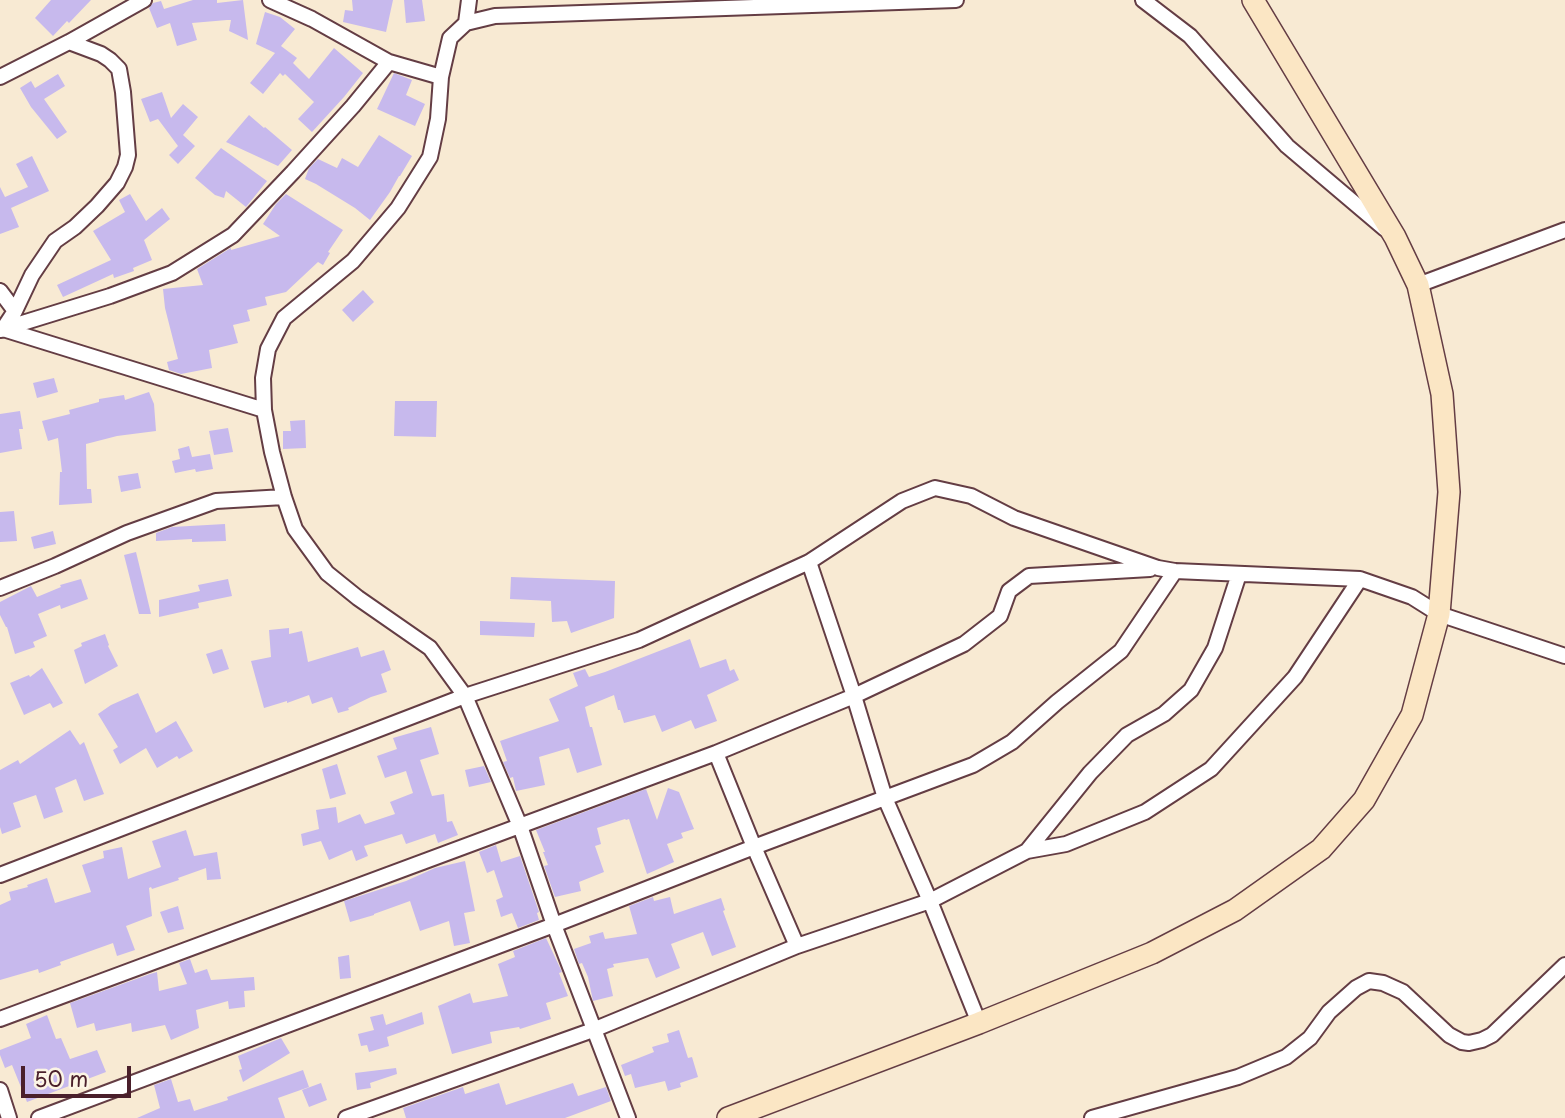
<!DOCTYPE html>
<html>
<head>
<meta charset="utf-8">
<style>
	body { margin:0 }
	#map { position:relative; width:1565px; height:1118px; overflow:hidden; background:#f8ead3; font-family:"Playpen Sans",sans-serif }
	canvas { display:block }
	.scale { position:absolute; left:21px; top:1066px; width:110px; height:32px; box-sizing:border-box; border:4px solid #4a1f2b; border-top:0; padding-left:9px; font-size:21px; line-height:24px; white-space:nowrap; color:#4a1f2b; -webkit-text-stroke:5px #fcf5e5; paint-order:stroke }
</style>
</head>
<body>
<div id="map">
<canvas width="1565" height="1118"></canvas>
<div class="scale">50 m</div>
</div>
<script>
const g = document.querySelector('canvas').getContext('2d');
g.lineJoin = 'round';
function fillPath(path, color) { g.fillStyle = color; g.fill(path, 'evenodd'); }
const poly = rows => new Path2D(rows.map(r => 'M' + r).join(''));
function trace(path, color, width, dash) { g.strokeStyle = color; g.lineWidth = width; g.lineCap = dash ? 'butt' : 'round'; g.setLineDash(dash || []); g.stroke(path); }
fillPath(poly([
	[51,0,91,0,69,23,67,21,53,36,35,18],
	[193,0,217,0,217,3,243,0,248,40,229,31,231,20,227,20,192,23,197,40,177,46,170,23,157,28,149,8,153,3,161,1,164,9],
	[352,0,393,0,386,32,343,22,345,10,353,11],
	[404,0,422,0,425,21,406,23],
	[265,12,280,17,295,29,281,46,297,58,293,63,309,79,334,48,363,73,344,97,312,132,298,119,314,102,285,74,283,76,280,73,263,94,250,83,275,53,256,44],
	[394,73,412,80,406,95,425,104,415,126,377,109],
	[58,74,65,86,44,99,67,132,57,139,31,107,20,88,31,81,35,88],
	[162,92,171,118,183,104,198,117,183,135,195,146,178,164,169,155,178,146,158,119,150,122,141,99],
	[249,115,264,128,265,127,292,150,278,166,226,142],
	[379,135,412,156,400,176,399,176,390,192,370,220,355,208,316,184,305,179,309,168,318,159,337,168,342,158,358,167],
	[221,148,267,181,246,207,226,191,224,198,215,195,195,178],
	[32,156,49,191,11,208,19,227,0,234,0,187,5,197,28,187,16,164],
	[130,194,146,221,162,208,170,219,144,240,152,260,133,268,134,271,114,278,113,274,63,297,57,285,111,260,93,231,125,212,119,200],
	[286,194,343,230,328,252,330,253,323,265,318,262,286,292,265,297,267,305,247,310,250,321,233,325,238,343,209,350,212,368,181,374,169,370,167,362,178,359,165,308,163,289,203,285,197,269,229,249,231,248,231,250,280,236,263,224,276,204],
	[363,290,374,302,353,322,342,310],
	[54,378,58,392,37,398,33,383],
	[149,392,154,404,156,431,117,436,86,444,87,489,91,489,92,503,59,505,60,472,62,472,58,438,48,441,42,421,70,414,69,410,99,402,99,399,124,395,125,400],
	[395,401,437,401,436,437,394,436],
	[20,411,23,429,19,429,22,449,0,453,0,414],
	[305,420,306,448,283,449,283,431,291,431,290,421],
	[228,428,233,452,214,455,209,431],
	[189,446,192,457,210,454,213,469,196,472,195,469,175,473,172,461,180,459,178,449],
	[138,473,141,488,121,492,118,476],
	[14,511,17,541,0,542,0,512],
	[225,524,226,541,192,542,192,539,156,541,156,533,172,527],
	[53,531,56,544,34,549,31,537],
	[136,552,146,593,151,614,139,614,124,555],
	[511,577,615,581,614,618,571,633,567,621,552,622,551,601,510,599],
	[81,579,88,599,61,609,60,605,38,614,47,636,33,642,35,647,15,654,7,627,6,627,0,615,0,602,31,586,37,597,61,587,60,585],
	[228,579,232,596,198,603,199,608,159,617,159,600,200,591,198,585],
	[480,621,535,623,534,637,480,635],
	[289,628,289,634,302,631,308,662,358,647,361,657,384,650,391,670,381,674,387,692,371,697,348,708,349,710,338,713,332,697,312,704,309,695,287,703,287,701,264,708,251,661,271,657,269,630],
	[105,634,109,645,108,646,118,666,85,684,74,650,82,646,81,643],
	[690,639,700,668,726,659,730,671,734,669,739,680,707,695,717,721,695,729,691,720,662,732,655,715,624,723,620,710,618,710,614,695,585,707,590,727,592,727,602,765,577,773,569,748,539,757,545,785,516,791,513,777,510,778,503,762,507,761,500,741,559,721,549,699,578,686,573,673,585,669,589,677,605,672],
	[222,649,229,669,213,674,206,654],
	[42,668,63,703,53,708,50,703,24,715,10,683,29,675,30,677],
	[138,693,156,733,176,721,193,751,179,759,177,756,157,768,146,748,120,764,113,750,118,747,98,714,111,705],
	[431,727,439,754,420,760,432,796,444,794,447,822,452,821,458,835,438,843,435,834,406,844,402,834,364,846,368,856,356,861,352,850,329,860,321,841,303,846,301,834,319,829,316,810,336,807,338,823,360,814,365,824,395,814,390,802,413,793,406,771,385,778,377,756,397,749,393,738],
	[70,730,80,745,84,742,104,794,84,801,76,779,55,788,63,812,44,819,36,795,13,803,21,827,2,834,0,827,0,770,18,760,20,764],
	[337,764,346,794,330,799,322,769],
	[484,766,491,782,469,787,465,770],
	[668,788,679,792,694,829,681,833,683,838,667,844,674,862,647,874,629,819,626,820,625,819,597,828,601,844,595,846,604,872,579,882,581,891,555,897,544,866,548,865,543,852,545,852,536,830,646,789,657,820],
	[186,830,194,856,217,852,221,879,207,880,206,868,178,878,179,880,152,889,151,887,149,888,152,916,126,926,135,950,117,956,113,943,60,962,61,965,39,973,38,969,0,980,0,905,11,900,9,892,28,887,27,885,47,878,55,903,91,892,82,865,104,858,103,851,122,847,128,879,161,867,152,841],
	[496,845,501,862,520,856,539,912,537,913,539,920,518,928,512,913,501,917,496,900,503,897,494,870,487,873,479,852],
	[465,861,475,911,464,913,470,943,454,946,449,921,420,931,410,901,374,914,374,915,350,922,344,901,406,881,435,868],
	[653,897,654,901,670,897,674,914,721,898,725,910,723,911,736,947,712,956,703,932,671,944,680,968,656,978,648,958,613,964,614,967,607,969,613,996,593,1001,588,977,582,963,579,964,574,949,591,943,589,936,603,932,605,939,637,934,629,906],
	[178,906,184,929,168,933,160,912],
	[546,938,562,972,559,973,568,996,546,1003,551,1019,520,1029,519,1027,490,1032,492,1043,452,1054,438,1006,470,993,473,1003,508,996,498,964,515,957,513,951],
	[349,955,351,978,340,979,338,957],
	[190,959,195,973,207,969,211,980,254,977,255,990,244,991,245,1007,229,1009,228,1001,196,1010,199,1028,171,1040,165,1025,132,1032,131,1023,96,1031,94,1023,77,1028,70,1003,150,974,157,972,159,991,187,984,179,963],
	[422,1012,424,1024,387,1037,389,1046,369,1052,367,1045,361,1046,358,1034,374,1030,370,1017,383,1014,386,1025],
	[47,1015,56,1039,61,1038,70,1059,97,1050,106,1072,27,1102,12,1065,5,1068,0,1055,0,1050,31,1038,26,1024],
	[679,1030,688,1058,692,1057,698,1077,680,1083,681,1087,668,1091,665,1081,635,1088,631,1074,625,1076,621,1065,654,1052,652,1047,669,1042,667,1034],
	[281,1038,290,1053,243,1082,239,1070,242,1069,238,1056],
	[396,1068,397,1074,370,1083,371,1088,357,1090,355,1073],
	[303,1070,309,1087,278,1098,285,1118,137,1118,160,1108,154,1085,171,1079,178,1102,190,1099,194,1111,228,1100,227,1097],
	[321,1083,327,1100,309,1107,302,1090],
	[499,1083,506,1105,573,1083,578,1096,606,1087,611,1101,565,1118,406,1118,403,1108,463,1087,465,1094]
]), '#c7b9ed');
const street = poly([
	[270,0,312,19,389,62,441,77],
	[1143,0,1190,36,1287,146,1385,229],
	[466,23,469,0],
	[0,77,69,42,144,0],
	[1418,285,1565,230],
	[0,291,15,311],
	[3,329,110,296,172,273,233,235,293,172,353,106,389,62],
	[3,329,15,311,32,275,55,241,75,227,97,206,117,183,125,167,128,155,123,92,119,69,110,60,101,54,69,42],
	[1,330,3,329,264,410],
	[809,562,854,696,885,798,930,901,979,1023],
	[0,588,55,566,127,533,216,501,284,497],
	[716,753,754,847,797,946],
	[1027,851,1090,773,1127,735,1164,714,1191,690,1215,648,1239,574],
	[0,875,465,696,639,640,809,562,902,501,935,488,971,496,1014,518,1158,568,1175,571,1360,579,1412,597,1439,614,1565,656],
	[0,1019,716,753,854,696,964,644,1000,616,1009,591,1029,576,1150,569],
	[0,1090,9,1118],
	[39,1118,554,925,754,847,973,765,1012,742,1057,702,1121,651,1175,571],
	[346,1118,593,1030,797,946,930,901,1027,851,1066,844,1145,812,1211,769,1295,677,1360,579],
	[628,1118,554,925,520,826,465,696,430,648,358,598,327,573,295,529,284,497,272,452,264,410,263,378,268,349,284,318,353,261,398,208,430,157,438,119,441,77,450,38,466,23,495,16,956,0],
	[1092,1118,1238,1077,1286,1057,1310,1038,1329,1012,1356,988,1369,981,1383,983,1403,992,1449,1035,1462,1042,1469,1043,1482,1040,1492,1035,1565,965]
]);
const secondary = poly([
	[728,1118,979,1023,1152,953,1235,910,1321,849,1364,800,1412,715,1439,614,1449,492,1442,394,1418,285,1395,237,1253,0]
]);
trace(street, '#643d44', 18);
trace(secondary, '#643d44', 24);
trace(street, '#fff', 14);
trace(secondary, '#fbe6c4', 21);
</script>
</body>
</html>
